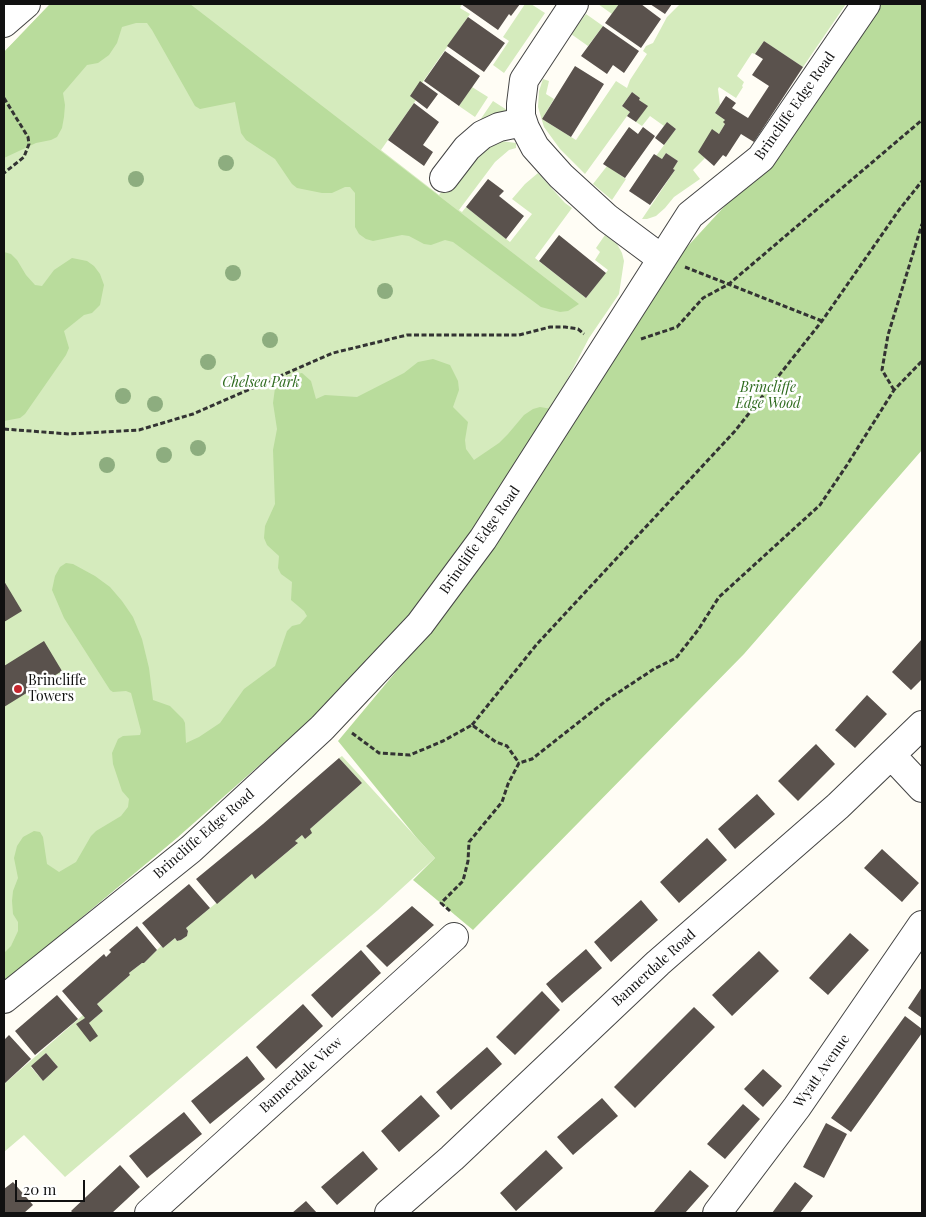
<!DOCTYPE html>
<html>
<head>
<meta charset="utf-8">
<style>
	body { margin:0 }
	#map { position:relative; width:926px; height:1217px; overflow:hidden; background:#fffdf5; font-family:"Playfair Display",serif }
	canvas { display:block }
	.frame { position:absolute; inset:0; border:5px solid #111; pointer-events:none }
	.scale { position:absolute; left:15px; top:1180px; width:70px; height:22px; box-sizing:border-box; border:2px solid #111; border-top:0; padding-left:6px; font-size:15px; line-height:18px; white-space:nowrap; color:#111; -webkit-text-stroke:4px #fff; paint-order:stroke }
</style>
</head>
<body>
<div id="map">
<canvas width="926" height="1217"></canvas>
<div class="frame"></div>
<div class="scale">20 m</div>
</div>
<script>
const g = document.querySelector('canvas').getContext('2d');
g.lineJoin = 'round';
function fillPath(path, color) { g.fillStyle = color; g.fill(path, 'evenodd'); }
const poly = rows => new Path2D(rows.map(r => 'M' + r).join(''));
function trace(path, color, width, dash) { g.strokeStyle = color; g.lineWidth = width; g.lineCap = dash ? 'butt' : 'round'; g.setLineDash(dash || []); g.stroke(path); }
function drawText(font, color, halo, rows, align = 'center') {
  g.font = font + ' "Playfair Display",serif'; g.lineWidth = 5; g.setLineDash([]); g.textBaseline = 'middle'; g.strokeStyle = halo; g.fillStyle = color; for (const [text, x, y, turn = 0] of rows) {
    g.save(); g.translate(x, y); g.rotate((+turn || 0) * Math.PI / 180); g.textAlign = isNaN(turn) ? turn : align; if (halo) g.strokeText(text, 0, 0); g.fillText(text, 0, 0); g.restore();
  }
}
fillPath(poly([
	[50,4,462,4,460,8,470,14,422,83,416,100,381,150,439,195,473,150,501,141,516,143,516,148,509,150,495,162,459,210,462,212,466,207,510,242,532,214,512,199,525,184,538,173,565,203,572,208,535,258,586,298,608,270,595,260,600,252,596,248,605,235,617,244,622,253,624,261,619,294,589,338,552,409,178,837,4,982,4,52],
	[525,4,531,4,545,13,504,73,493,65,509,41,503,37],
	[598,4,619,4,612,14],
	[680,4,846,4,803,67,764,41,755,54,752,53,737,76,744,82,742,86,743,87,736,98,719,87,718,89,720,105,715,113,725,120,724,122,725,124,719,134,713,130,699,152,705,158,693,170,700,179,674,197,665,208,656,216,647,219,642,219,675,170,673,169,678,161,666,153,662,159,656,156,676,129,667,122,664,126,650,116,642,126,636,122,647,106,639,100,640,98,632,92,622,106,630,112,585,174,560,149,544,127,538,107,539,91,543,79,549,81,546,94,554,99,542,119,576,140,616,81,627,88,630,80,647,54,643,51,646,46,653,43,667,17],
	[586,14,603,26,588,46,571,34],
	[472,87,488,97,475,117,459,106],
	[493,101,507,110,504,112,478,123],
	[607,166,626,179,612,200,593,184],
	[342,756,435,858,378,910,65,1177,24,1135,4,1152,4,1084,83,1015,89,1023,103,1011,97,1004,130,975,129,973,142,963,144,963,161,946,163,948,175,938,177,941,181,940,187,936,188,931,186,928,210,908,252,874,256,878,297,844,295,841,302,835,305,839,310,829,362,783,339,758],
	[46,1053,58,1067,43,1081,31,1067]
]), '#d5ebbd');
fillPath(poly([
	[50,4,190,4,579,304,568,311,560,312,541,307,453,242,445,240,431,245,424,244,409,236,402,235,373,241,366,239,359,234,355,227,355,193,350,187,345,187,332,193,322,193,297,188,292,184,275,159,246,140,241,133,235,102,200,109,195,106,152,30,147,23,136,23,122,27,117,43,109,55,98,63,87,65,63,93,65,105,64,117,62,128,57,137,51,140,36,143,4,158,4,52],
	[876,4,922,4,922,450,744,654,473,930,413,880,435,858,416,837,338,741,435,625,675,260,769,158],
	[4,252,11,254,17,260,26,275,35,285,42,286,54,270,72,258,87,261,94,266,100,274,104,285,100,305,92,313,84,315,64,331,69,348,66,355,25,414,20,418,4,421],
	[433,359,450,365,458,381,459,390,453,407,468,422,465,440,466,449,474,460,499,443,508,434,524,415,533,409,540,407,552,409,468,539,414,613,322,710,178,837,4,982,4,953,11,946,18,931,18,922,13,914,12,901,13,891,18,878,14,858,17,846,23,837,34,831,40,832,43,837,47,864,59,872,76,862,91,836,96,831,121,816,128,807,129,799,122,791,113,764,112,753,118,739,123,736,140,735,141,731,131,693,126,691,113,692,110,690,64,618,52,590,55,576,60,567,66,563,73,564,95,576,110,587,122,601,133,617,142,639,149,668,153,700,170,706,183,719,185,723,186,743,199,737,220,723,244,689,275,666,287,631,292,626,300,624,307,616,304,611,291,600,292,582,281,574,278,568,279,556,267,545,264,538,265,526,275,504,273,450,277,429,273,403,275,388,286,376,302,373,311,381,316,399,325,395,357,397,404,373,418,362]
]), '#b9dc9c');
fillPath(poly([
	[461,4,520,4,511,16,509,14,498,30],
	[619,4,641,4,661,19,641,48,605,23],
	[650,4,672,4,665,14],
	[468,17,505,43,484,72,447,46],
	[603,26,639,51,624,73,613,65,607,74,581,56],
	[764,41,803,67,754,142,741,134,726,157,723,155,714,166,698,152,712,129,719,134,725,124,723,122,725,120,715,113,726,96,736,103,732,108,748,118,769,86,752,75,763,59,755,54],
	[445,51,480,76,459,106,424,81],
	[575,66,604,84,571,137,542,119],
	[420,81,438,94,427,109,410,96],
	[632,92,640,98,639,100,648,106,636,122,627,116,630,112,622,106],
	[414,103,439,122,423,145,433,152,424,166,388,140],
	[667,122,676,129,664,145,655,138],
	[629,127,638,134,643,127,655,136,625,178,603,164],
	[666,153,678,161,673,169,675,170,650,205,629,191,654,154,662,159],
	[488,179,504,191,499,196,524,216,506,239,466,207],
	[559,235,606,273,586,298,539,261],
	[4,581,22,611,4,622],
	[922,639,922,679,911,690,892,672],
	[44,641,62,671,4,707,4,666],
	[867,695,887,714,855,748,835,730],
	[816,744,835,764,798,801,778,781],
	[339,758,362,783,310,829,312,833,305,839,302,835,295,841,298,843,255,879,252,874,217,904,196,879,263,824],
	[757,794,775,814,735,849,718,829],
	[707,838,727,860,679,903,660,882],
	[882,849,919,883,902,902,864,868],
	[189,884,210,908,186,928,188,931,187,936,181,940,177,941,175,938,163,948,142,923],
	[641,900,658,920,611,962,594,942],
	[412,906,434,925,387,967,366,946],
	[137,926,157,950,144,963,142,963,129,973,130,975,97,1004,103,1011,89,1023,98,1036,90,1042,76,1024,85,1018,62,991,104,954,106,957,111,952,109,950],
	[850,933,869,950,828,995,809,978],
	[586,949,602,968,562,1003,546,984],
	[361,950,381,973,332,1018,311,995],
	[759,951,779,971,732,1016,712,995],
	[922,987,922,1018,908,1008],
	[542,991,560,1010,515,1055,496,1037],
	[57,995,78,1019,35,1055,15,1031],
	[303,1004,323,1026,276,1069,256,1047],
	[694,1007,715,1027,635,1108,614,1087],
	[905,1016,922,1029,922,1033,851,1132,831,1118],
	[9,1035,31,1059,4,1084,4,1040],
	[487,1047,502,1064,451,1110,436,1092],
	[46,1053,58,1067,43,1081,31,1066],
	[247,1056,265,1079,210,1124,191,1101],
	[763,1069,782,1086,763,1107,744,1089],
	[421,1095,440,1116,399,1152,381,1131],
	[602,1098,618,1116,573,1155,557,1137],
	[743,1104,760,1119,725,1159,707,1144],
	[184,1112,202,1134,147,1178,129,1156],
	[826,1123,847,1134,824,1178,803,1167],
	[546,1150,563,1168,516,1211,500,1193],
	[363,1151,378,1169,337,1205,321,1187],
	[120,1165,140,1187,112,1213,73,1213,71,1211],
	[690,1170,709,1186,685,1213,653,1213],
	[13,1182,33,1205,24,1213,4,1213,4,1189],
	[795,1182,813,1196,800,1213,772,1213],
	[306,1201,317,1213,292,1213]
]), '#5a524d');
const minor = poly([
	[574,4,524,80,521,104,521,116,525,128,535,147,561,176,607,218,662,259],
	[4,23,26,4],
	[444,178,467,148,482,135,499,127,523,122],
	[892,756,922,788],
	[4,999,191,849,322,728,420,624,483,539,690,215,761,158,866,4],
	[149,1213,454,937],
	[389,1213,452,1158,658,963,838,806,922,725],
	[717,1213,797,1107,922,925]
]);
trace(minor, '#444', 30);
trace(poly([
	[4,98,28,137,29,144,24,157,4,173],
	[685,267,822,321],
	[641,339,677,327,703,298,729,284,922,120],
	[894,390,882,370,888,335,922,224],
	[4,429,69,434,139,430,193,414,333,353,407,335,519,335,550,327,565,327,578,329,584,334],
	[472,725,537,644,735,431,822,321,899,210,922,181],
	[352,733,379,753,410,755,443,741,472,725,496,742,507,746,519,763],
	[450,911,441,903,463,881,468,861,469,842,502,802,508,784,519,763,532,759,607,700,654,669,676,658,698,630,719,597,820,505,847,465,894,390,922,361]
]), '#333', 3, [5, 2.5]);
trace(minor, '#fff', 28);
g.fillStyle = '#8dad7f';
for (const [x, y] of [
	[226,163],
	[136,179],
	[233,273],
	[385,291],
	[270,340],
	[208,362],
	[123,396],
	[155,404],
	[198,448],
	[164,455],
	[107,465]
]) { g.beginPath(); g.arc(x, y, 8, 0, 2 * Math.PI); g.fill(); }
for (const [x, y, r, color] of [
	[18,689,5,"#c4262e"]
]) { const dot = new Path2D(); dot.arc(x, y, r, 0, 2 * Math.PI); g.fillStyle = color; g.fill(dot); trace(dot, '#fff', 2); }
drawText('14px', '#111', '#fff', [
	["Brincliffe Edge Road",795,106,-55],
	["Brincliffe Edge Road",480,540,-55],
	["Brincliffe Edge Road",204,834,-41],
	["Bannerdale Road",654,968,-42],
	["Wyatt Avenue",822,1071,-55],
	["Bannerdale View",301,1075,-42]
]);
drawText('italic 14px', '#2f6b1f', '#fff', [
	["Chelsea Park",261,383],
	["Brincliffe",768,388],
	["Edge Wood",768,404]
]);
drawText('14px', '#111', '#fff', [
	["Brincliffe",28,681],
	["Towers",28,697]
], 'left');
</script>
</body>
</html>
